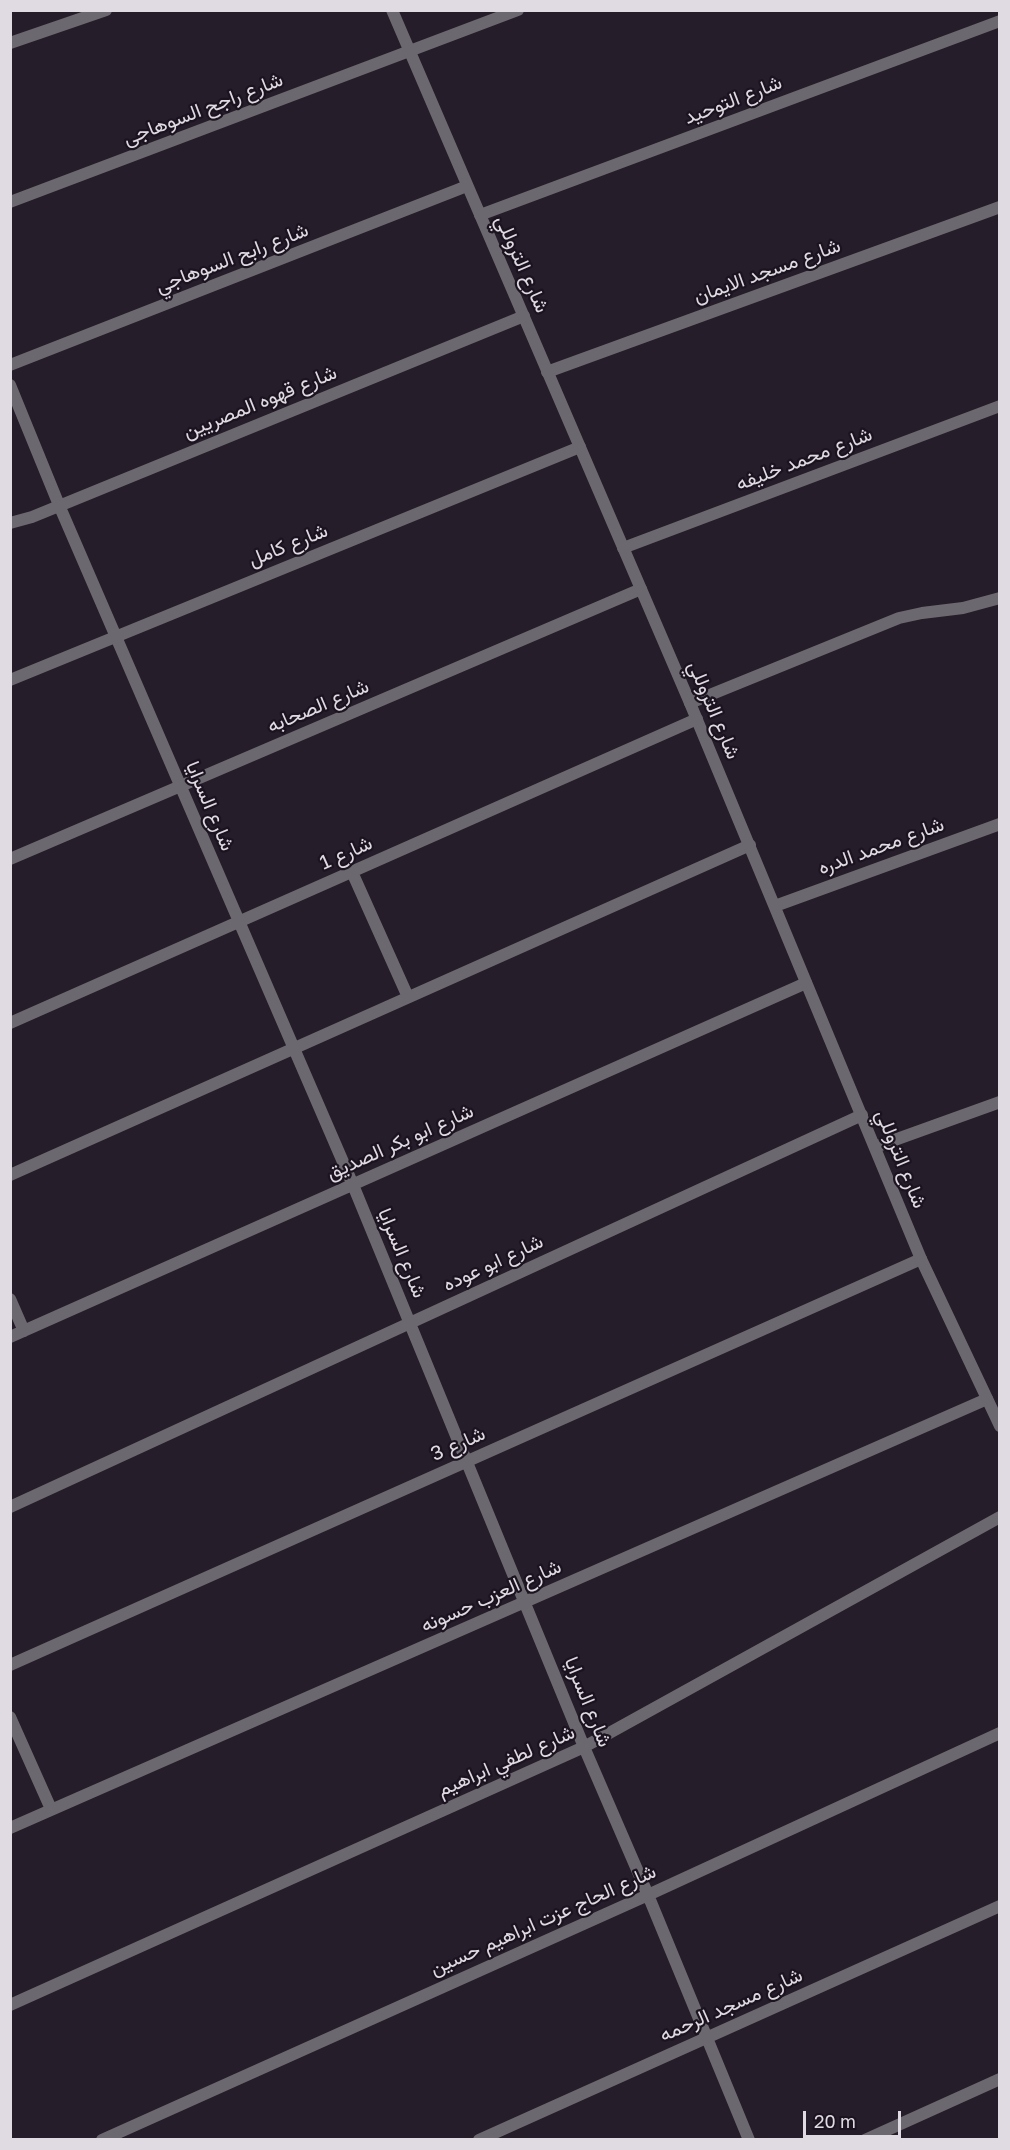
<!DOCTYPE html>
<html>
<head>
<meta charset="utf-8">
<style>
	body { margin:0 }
	#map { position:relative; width:1010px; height:2150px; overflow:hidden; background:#251d29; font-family:"Golos Text",sans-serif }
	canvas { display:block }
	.frame { position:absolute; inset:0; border:12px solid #e0dbe3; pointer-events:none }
	.scale { position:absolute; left:803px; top:2111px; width:98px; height:27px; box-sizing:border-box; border:3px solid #e0dbe3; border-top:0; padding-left:8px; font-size:18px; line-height:21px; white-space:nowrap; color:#e0dbe3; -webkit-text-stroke:4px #1b1420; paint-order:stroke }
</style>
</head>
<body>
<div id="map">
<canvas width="1010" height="2150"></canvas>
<div class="frame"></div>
<div class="scale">20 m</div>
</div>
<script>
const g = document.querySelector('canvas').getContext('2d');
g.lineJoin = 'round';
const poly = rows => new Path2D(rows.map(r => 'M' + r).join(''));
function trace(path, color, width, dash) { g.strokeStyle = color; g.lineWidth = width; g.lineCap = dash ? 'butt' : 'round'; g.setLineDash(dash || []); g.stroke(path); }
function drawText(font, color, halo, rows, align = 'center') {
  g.font = font + ' "Golos Text",Vazirmatn,sans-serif'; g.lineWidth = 4.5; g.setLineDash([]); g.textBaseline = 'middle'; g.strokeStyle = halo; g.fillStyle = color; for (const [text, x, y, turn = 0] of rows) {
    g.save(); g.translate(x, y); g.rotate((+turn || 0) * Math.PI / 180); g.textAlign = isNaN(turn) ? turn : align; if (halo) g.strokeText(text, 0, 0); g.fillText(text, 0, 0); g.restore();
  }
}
trace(poly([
	[10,43,106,10],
	[10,202,518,10],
	[480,215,1000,21],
	[10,365,467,186],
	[547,372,1000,207],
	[10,385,59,505,353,1185,584,1747,648,1895,749,2140],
	[10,523,32,517,524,316],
	[623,548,1000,406],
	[10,680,580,447],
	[690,703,899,618,922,613,963,608,1000,598],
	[10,859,641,589],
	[352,872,408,997],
	[10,1023,697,719],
	[875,1147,1000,1102],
	[10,1175,750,845],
	[10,1299,24,1331],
	[10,1337,806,983],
	[10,1507,862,1115],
	[10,1665,921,1259],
	[10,1717,51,1809],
	[10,1828,987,1399],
	[10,2005,584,1747,1000,1517],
	[102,2140,648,1895,1000,1733],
	[479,2140,1000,1906],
	[865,2140,1000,2079]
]), '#6c686f', 12);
trace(poly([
	[392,10,690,703,921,1259,1000,1426],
	[775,906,1000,824]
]), '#6c686f', 12);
drawText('20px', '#e0dbe3', '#1b1420', [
	["شارع التوحيد",733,100,-21],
	["شارع راجح السوهاجى",203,109,-21],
	["شارع رابح السوهاجي",232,258,-21],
	["شارع التروللي",522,264,66],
	["شارع مسجد الايمان",767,271,-20],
	["شارع قهوه المصريين",260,402,-22],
	["شارع محمد خليفه",804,459,-21],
	["شارع كامل",288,545,-22],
	["شارع الصحابه",318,706,-23],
	["شارع التروللي",714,710,67],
	["شارع السرايا",210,806,67],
	["شارع محمد الدره",881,846,-20],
	["شارع 1",346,853,-24],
	["شارع ابو بكر الصديق",400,1142,-24],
	["شارع التروللي",901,1159,68],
	["شارع السرايا",402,1253,67],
	["شارع ابو عوده",493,1263,-25],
	["شارع 3",458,1444,-24],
	["شارع العزب حسونه",491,1596,-24],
	["شارع السرايا",588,1702,68],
	["شارع لطفي ابراهيم",506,1761,-24],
	["شارع الحاج عزت ابراهيم حسين",543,1920,-24],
	["شارع مسجد الرحمه",731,2005,-24]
]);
</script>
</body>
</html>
